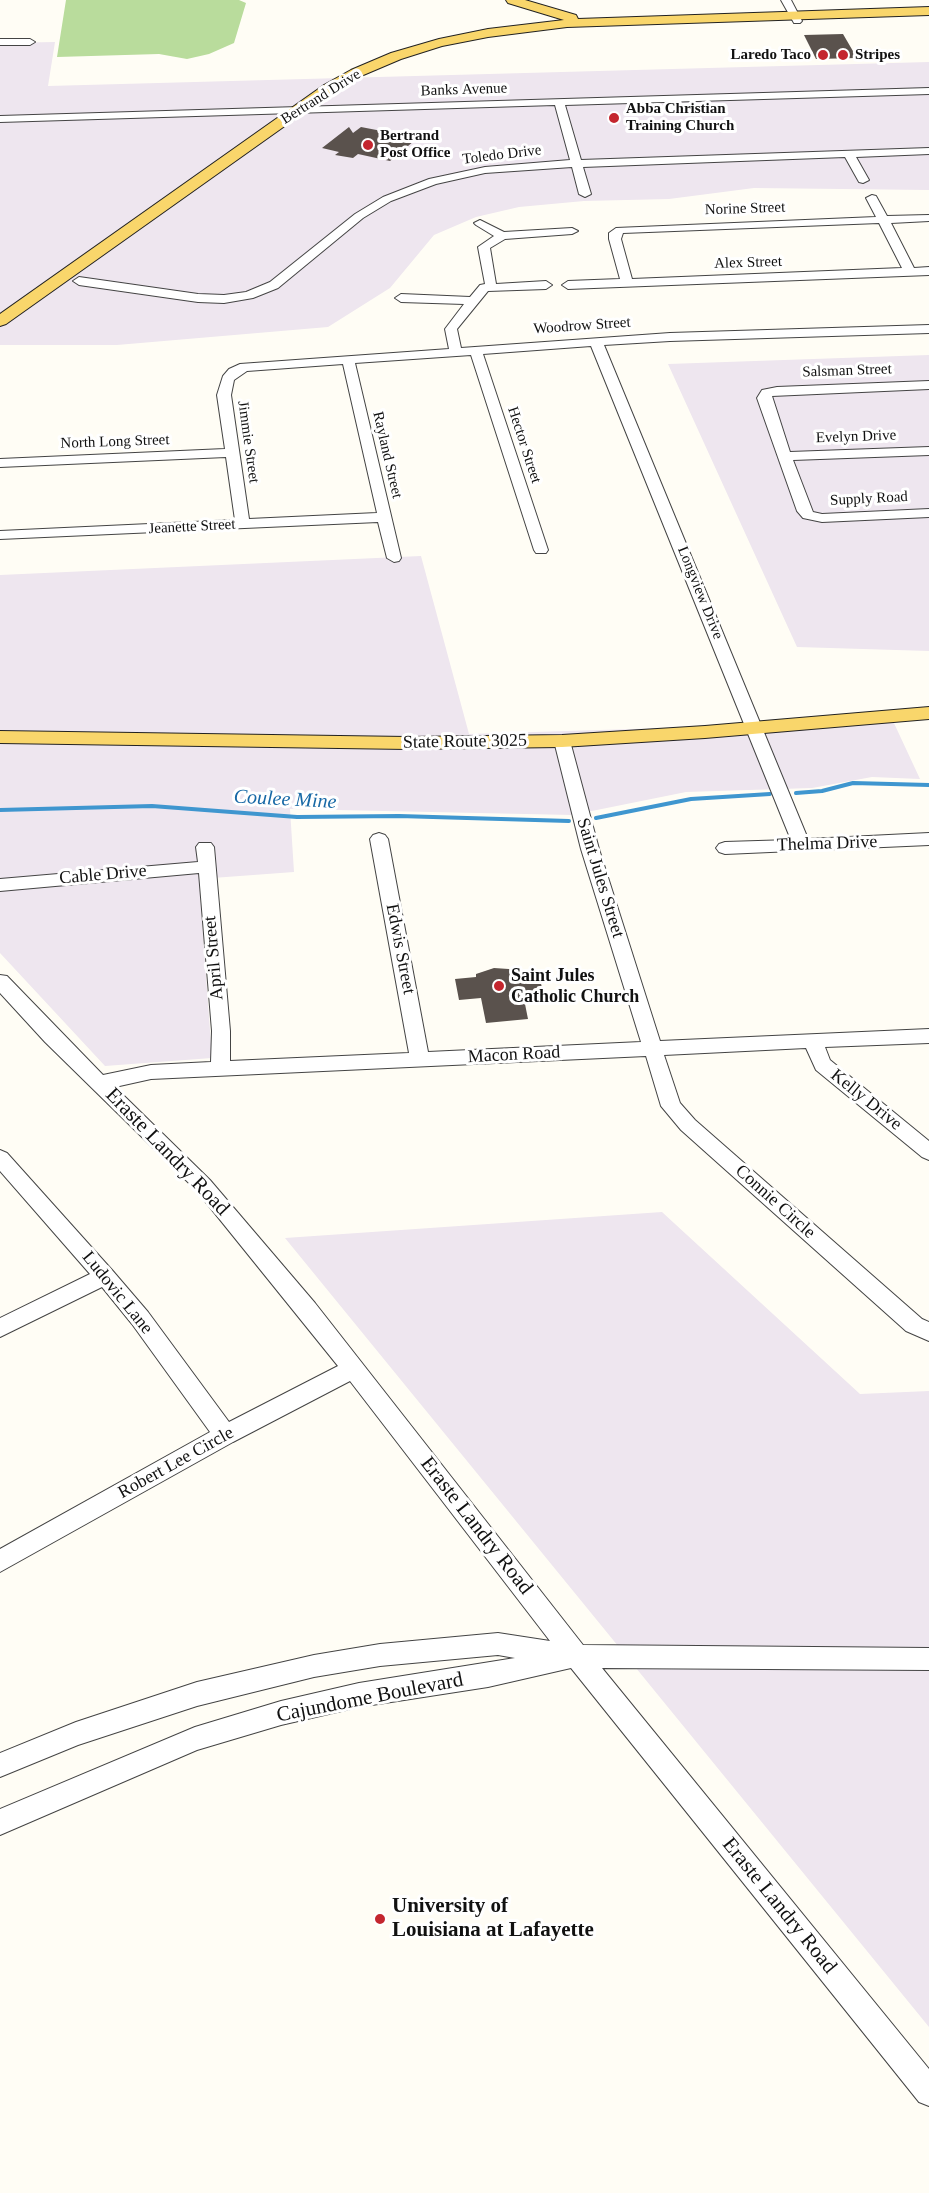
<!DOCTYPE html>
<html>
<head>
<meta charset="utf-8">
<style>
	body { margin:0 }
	canvas { display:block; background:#fffdf5 }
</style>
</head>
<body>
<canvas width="929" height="2193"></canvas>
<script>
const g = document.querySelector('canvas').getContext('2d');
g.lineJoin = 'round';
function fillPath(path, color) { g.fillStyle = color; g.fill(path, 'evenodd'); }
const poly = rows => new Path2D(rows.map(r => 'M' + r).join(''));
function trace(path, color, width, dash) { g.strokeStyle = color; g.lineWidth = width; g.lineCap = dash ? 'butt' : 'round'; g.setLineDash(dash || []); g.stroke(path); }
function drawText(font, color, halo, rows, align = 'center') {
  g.font = font + ' Georgia,serif'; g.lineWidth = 6; g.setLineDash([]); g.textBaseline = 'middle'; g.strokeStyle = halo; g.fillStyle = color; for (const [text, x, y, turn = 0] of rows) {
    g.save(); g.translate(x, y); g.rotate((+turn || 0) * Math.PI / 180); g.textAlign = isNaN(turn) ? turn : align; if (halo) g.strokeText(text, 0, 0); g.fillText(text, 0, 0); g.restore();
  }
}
fillPath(poly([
	[55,42,48,86,929,62,929,190,754,188,669,199,584,201,519,207,476,217,434,235,390,288,328,327,117,345,0,345,0,43],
	[929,355,929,651,797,647,668,364],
	[421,556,469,734,893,721,920,779,872,777,812,788,686,792,572,815,290,809,294,872,199,879,212,1058,105,1066,0,953,0,575],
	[662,1212,860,1394,929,1391,929,2027,285,1238]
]), '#eee6ef');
fillPath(poly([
	[66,0,239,0,246,3,234,43,209,54,187,59,159,54,57,57]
]), '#b9dc9c');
trace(poly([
	[796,793,822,791,853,783,929,785],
	[0,810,152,806,297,817,399,816,569,821],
	[596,818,691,799,770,794]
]), '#3f96cf', 4);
fillPath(poly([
	[843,34,857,58,816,59,804,35],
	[349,127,353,133,361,127,392,133,388,136,414,141,390,161,358,154,353,158,335,155,339,152,322,148],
	[494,968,538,971,543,992,523,994,528,1019,486,1023,481,998,459,1000,455,979,476,977,476,974]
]), '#5a524d');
const minor = poly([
	[781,0,791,0,802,21,800,23,794,23,781,0],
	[0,39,30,39,35,42,30,45,0,45,0,39],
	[929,88,929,94,565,105,581,160,929,148,929,154,856,157,869,180,863,183,859,182,845,157,583,167,591,194,585,197,579,194,572,167,485,173,436,184,391,201,363,218,278,288,253,298,224,303,198,302,79,285,73,281,79,277,198,294,224,295,246,292,270,282,355,214,383,197,429,179,485,167,570,160,555,105,0,122,0,116,929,88],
	[872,195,876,196,887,216,929,215,929,221,891,223,914,268,929,267,929,275,568,289,562,285,568,281,620,279,609,239,609,233,616,228,876,217,866,198,872,195],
	[879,223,902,268,632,279,621,239,623,233,879,223],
	[480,220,504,232,572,228,578,231,572,234,505,239,490,248,496,284,546,281,552,285,546,289,488,291,457,329,461,348,670,333,929,325,929,333,670,341,604,345,808,839,929,833,929,845,725,854,719,852,716,848,719,844,725,842,791,840,591,346,483,354,548,550,546,553,536,553,534,550,471,355,355,363,401,558,399,561,394,562,387,558,378,522,0,539,0,531,235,520,226,457,0,467,0,459,225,449,217,395,223,376,229,369,240,364,449,349,445,329,464,304,401,302,395,298,401,294,470,297,480,285,485,284,478,247,494,236,476,225,474,223,480,220],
	[343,364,377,513,249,519,231,395,234,380,247,371,343,364],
	[929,381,929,389,772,396,790,452,929,447,929,455,793,460,813,512,822,514,929,509,929,517,822,522,803,518,797,511,757,398,762,390,777,387,929,381],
	[562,736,570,741,599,849,660,1041,929,1029,929,1043,825,1047,830,1060,929,1141,929,1160,922,1157,816,1070,806,1048,664,1055,680,1103,695,1120,922,1319,929,1322,929,1341,906,1331,681,1130,661,1106,646,1056,151,1079,115,1087,210,1180,315,1303,583,1645,929,1648,929,1670,602,1668,929,2069,929,2106,919,2102,571,1668,488,1687,359,1707,281,1725,197,1750,0,1835,0,1809,195,1727,281,1701,359,1683,515,1658,498,1655,380,1666,314,1677,197,1706,78,1745,0,1777,0,1753,76,1722,197,1682,314,1655,380,1644,498,1633,550,1641,350,1381,233,1442,0,1572,0,1549,210,1432,132,1324,102,1287,0,1337,0,1318,90,1274,0,1171,0,1150,7,1153,112,1270,148,1312,229,1422,338,1366,196,1190,45,1042,0,993,0,975,7,976,103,1075,151,1065,211,1062,212,1031,199,873,0,891,0,879,198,862,196,847,199,843,211,843,214,847,230,1031,230,1061,409,1053,370,839,373,835,379,833,385,835,388,839,428,1052,641,1042,581,849,554,741,562,736]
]);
const major = poly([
	[506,0,525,0,576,15,578,19,929,7,929,15,567,27,488,37,442,46,401,59,361,76,334,91,6,324,0,326,0,314,324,85,351,70,391,53,439,39,488,29,564,20,508,3,506,0],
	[929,707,929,719,705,738,562,747,407,749,0,743,0,731,407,737,562,735,705,726,929,707]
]);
trace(minor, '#444', 2);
trace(major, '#222', 2);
fillPath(minor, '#fff');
fillPath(major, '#f9d66b');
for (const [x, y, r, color] of [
	[823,55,6,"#c4262e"],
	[843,55,6,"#c4262e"],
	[614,118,6,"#c4262e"],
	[368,145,6,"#c4262e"],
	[499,986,6,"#c4262e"],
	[380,1919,6,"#c4262e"]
]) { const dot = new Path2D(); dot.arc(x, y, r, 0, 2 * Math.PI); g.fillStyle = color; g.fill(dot); trace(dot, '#fff', 2); }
drawText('bold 15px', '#111', '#fff', [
	["Laredo Taco",811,55,"right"],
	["Stripes",855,55],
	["Abba Christian",626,109],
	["Training Church",626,126],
	["Bertrand",380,136],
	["Post Office",380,153]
], 'left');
drawText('15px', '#111', '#fff', [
	["Banks Avenue",464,90,-2],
	["Bertrand Drive",321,97,-32],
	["Toledo Drive",502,155,-7],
	["Norine Street",745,209,-2],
	["Alex Street",748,263,-2],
	["Woodrow Street",582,326,-4],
	["Salsman Street",847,371,-2],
	["Evelyn Drive",856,437,-2],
	["North Long Street",115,442,-2],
	["Jimmie Street",248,442,82],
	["Hector Street",524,445,72],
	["Rayland Street",387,455,77],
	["Supply Road",869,499,-3],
	["Jeanette Street",192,527,-3],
	["Longview Drive",700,593,68]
]);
drawText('18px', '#111', '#fff', [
	["State Route 3025",465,742,-1],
	["Thelma Drive",827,844,-2],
	["Cable Drive",103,875,-5],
	["Saint Jules Street",600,878,73],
	["Edwis Street",400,949,79],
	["April Street",214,958,-95],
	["Macon Road",514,1055,-3],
	["Kelly Drive",866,1100,39],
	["Connie Circle",775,1202,42],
	["Ludovic Lane",117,1293,51],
	["Robert Lee Circle",176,1463,-29]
]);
drawText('bold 18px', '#111', '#fff', [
	["Saint Jules",511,976],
	["Catholic Church",511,997]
], 'left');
drawText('italic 20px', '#1768a6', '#fff', [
	["Coulee Mine",285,800,3]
]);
drawText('21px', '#111', '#fff', [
	["Eraste Landry Road",167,1152,46],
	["Eraste Landry Road",476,1526,52],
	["Cajundome Boulevard",370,1698,-11],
	["Eraste Landry Road",779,1906,51]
]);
drawText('bold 21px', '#111', '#fff', [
	["University of",392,1907],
	["Louisiana at Lafayette",392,1931]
], 'left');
</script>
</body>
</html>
